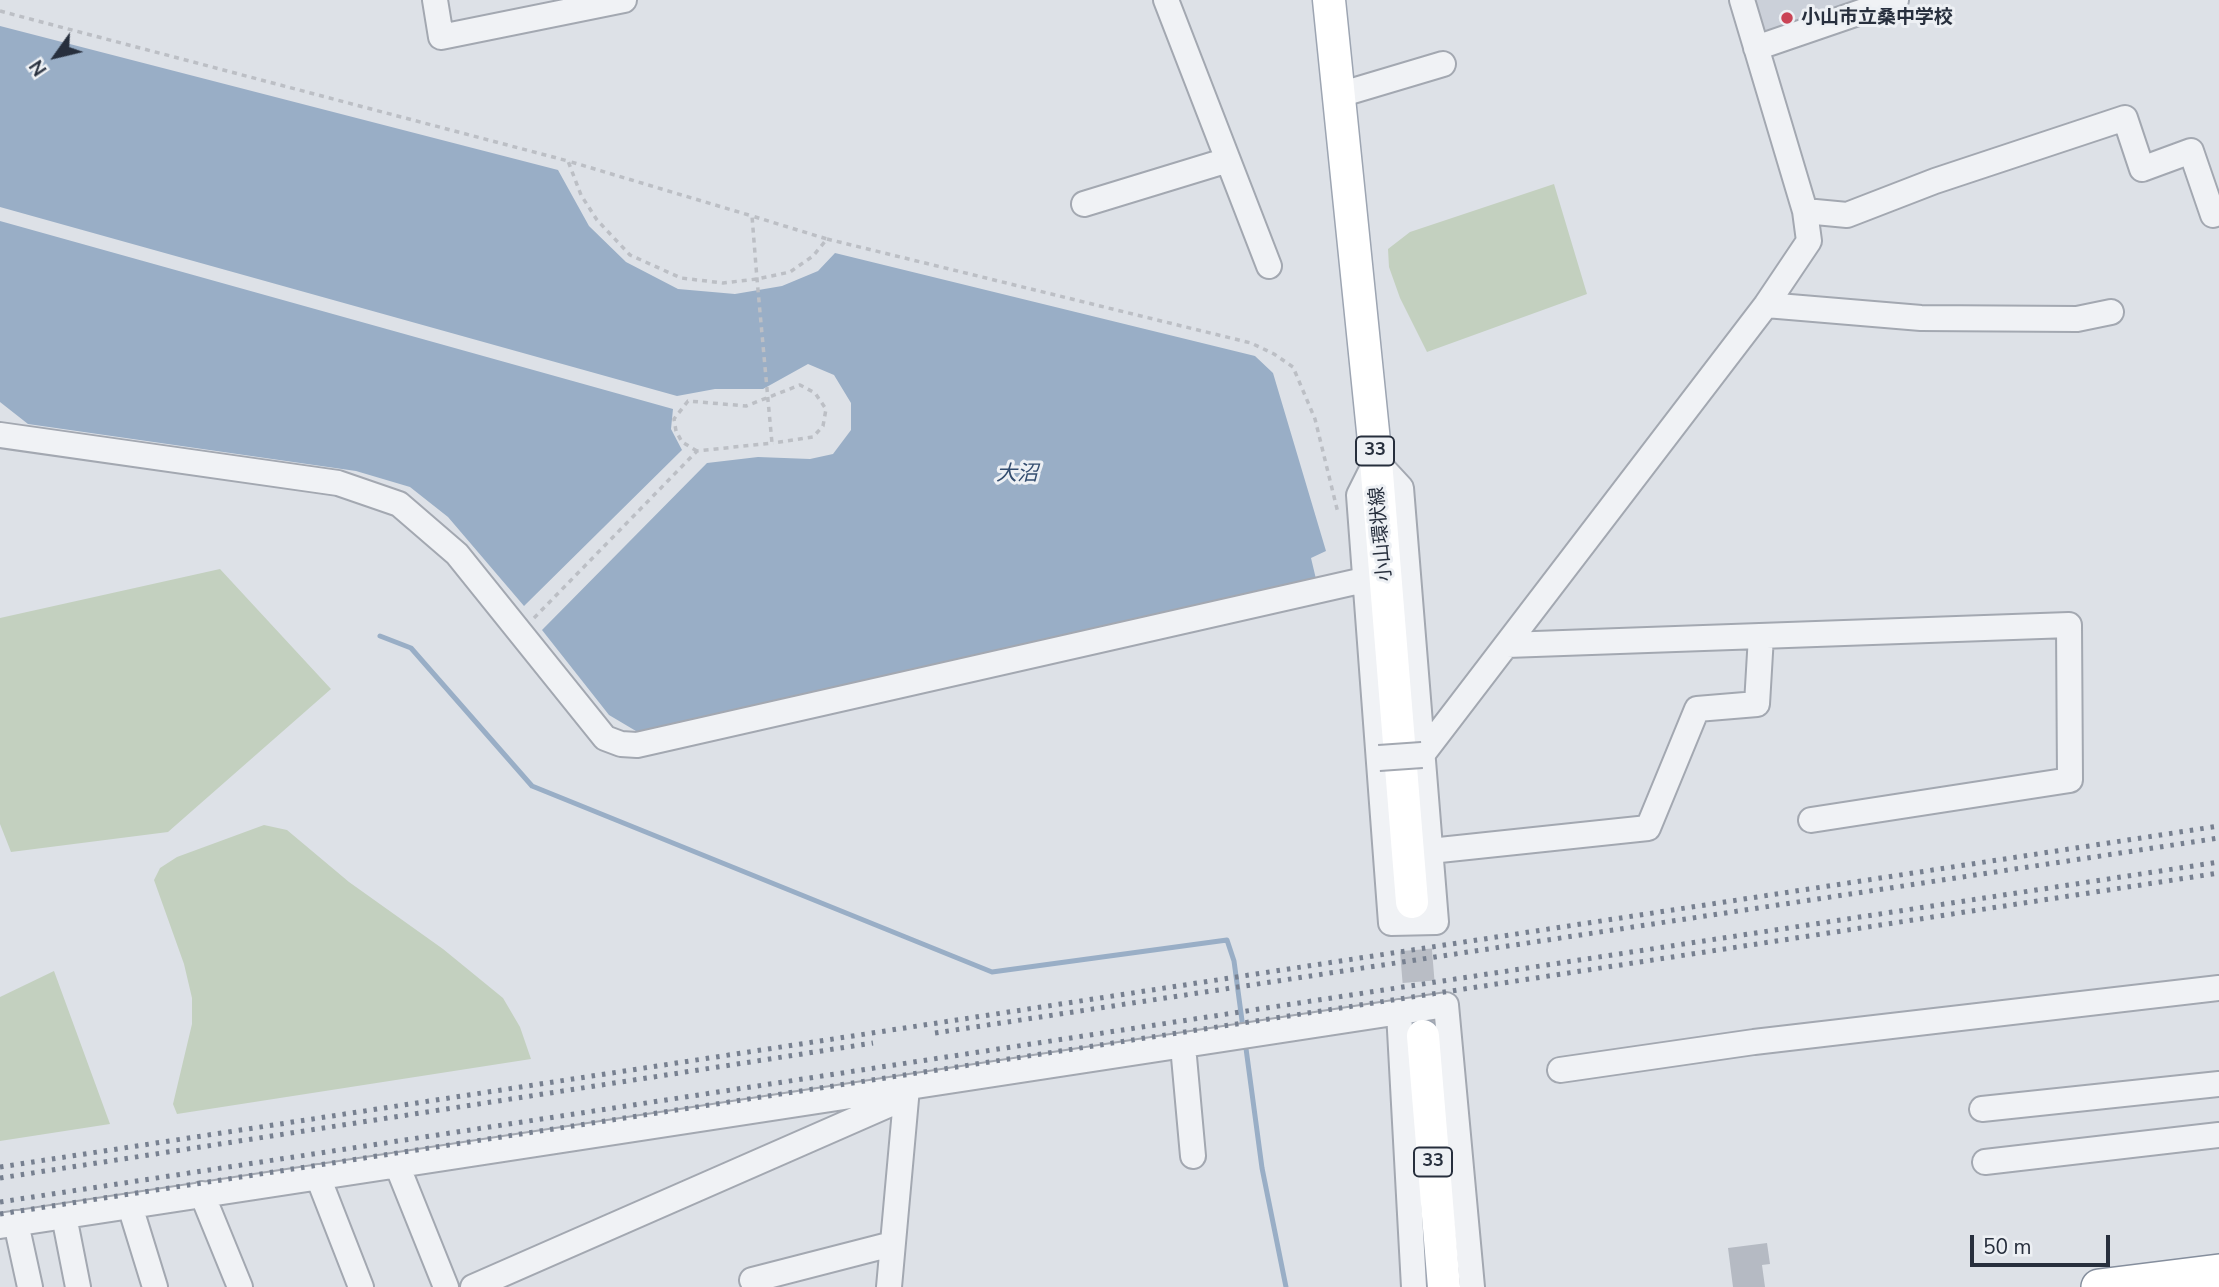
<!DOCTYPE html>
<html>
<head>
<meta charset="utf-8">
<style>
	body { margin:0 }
	#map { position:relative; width:2219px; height:1287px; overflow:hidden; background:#dde1e7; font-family:"Nunito Sans",sans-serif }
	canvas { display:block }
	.north { position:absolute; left:21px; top:21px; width:70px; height:70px; -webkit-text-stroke:5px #edf0f4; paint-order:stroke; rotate:236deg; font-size:19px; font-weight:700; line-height:28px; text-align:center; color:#272f3d }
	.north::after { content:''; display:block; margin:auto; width:24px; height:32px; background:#272f3d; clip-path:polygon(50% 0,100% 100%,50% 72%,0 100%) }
	.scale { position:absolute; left:1970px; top:1235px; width:140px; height:32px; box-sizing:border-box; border:4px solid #272f3d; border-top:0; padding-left:9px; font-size:21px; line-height:24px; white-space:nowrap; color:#272f3d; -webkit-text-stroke:5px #edf0f4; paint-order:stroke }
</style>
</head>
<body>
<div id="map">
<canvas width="2219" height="1287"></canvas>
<div class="north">N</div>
<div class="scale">50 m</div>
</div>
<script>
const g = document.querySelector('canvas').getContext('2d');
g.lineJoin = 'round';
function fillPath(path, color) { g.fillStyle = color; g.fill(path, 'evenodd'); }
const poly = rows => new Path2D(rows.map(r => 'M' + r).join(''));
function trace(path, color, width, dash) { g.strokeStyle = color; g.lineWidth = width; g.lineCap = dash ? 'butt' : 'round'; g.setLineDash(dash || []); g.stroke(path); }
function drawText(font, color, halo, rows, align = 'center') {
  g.font = font + ' "Nunito Sans","Noto Sans JP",sans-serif'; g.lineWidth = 6; g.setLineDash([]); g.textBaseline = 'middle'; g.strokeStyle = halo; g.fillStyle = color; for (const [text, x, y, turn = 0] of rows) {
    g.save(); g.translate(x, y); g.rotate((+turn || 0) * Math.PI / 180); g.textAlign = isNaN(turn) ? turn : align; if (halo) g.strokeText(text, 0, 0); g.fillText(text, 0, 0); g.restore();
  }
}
fillPath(poly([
	[1753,0,1870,0,1763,36]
]), '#cbd0d9');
fillPath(poly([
	[1554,184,1587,294,1427,352,1400,298,1389,267,1388,249,1410,232],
	[220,569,331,689,168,832,11,852,0,824,0,618],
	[264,825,287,830,349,882,443,949,503,998,520,1027,531,1059,177,1114,173,1104,192,1024,192,998,184,964,154,880,160,868,177,857],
	[54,971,110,1124,0,1141,0,997]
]), '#c3d0bf');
fillPath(poly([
	[0,26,558,170,589,226,626,262,678,289,735,294,782,286,818,271,835,253,1255,356,1273,373,1326,551,1311,558,1316,579,993,658,982,653,872,679,860,690,641,734,609,715,542,630,707,463,758,457,810,459,833,454,851,430,851,403,834,375,808,364,763,389,715,389,677,396,0,207],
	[0,221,673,409,671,429,682,450,524,606,448,517,410,487,356,471,28,424,0,402]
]), '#99aec6');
trace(poly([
	[380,636,411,648,532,786,992,972,1227,940,1234,961,1243,1028],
	[1245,1041,1262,1168,1286,1287]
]), '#99aec6', 5);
fillPath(poly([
	[1767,1243,1770,1264,1762,1265,1765,1287,1733,1287,1728,1248]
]), '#b5bac3');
trace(poly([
	[1412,902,1423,1036]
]), '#b9bdc5', 32, [32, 16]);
const minor = poly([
	[435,0,441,37,624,0],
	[1166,0,1269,266],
	[1756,48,1896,0],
	[1339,95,1443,64],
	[1084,204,1228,160],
	[1805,211,1847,215,1935,181,2125,118,2142,169,2191,151,2213,215],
	[1766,305,1921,318,2077,319,2111,312],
	[0,435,338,483,399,504,457,554,605,738,621,744,637,745,1364,580],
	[1376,461,1401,488,1436,922,1391,923,1359,495,1376,461],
	[1507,645,2069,625,2070,780,1811,820],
	[1422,755,1766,305,1809,241,1805,211,1742,0],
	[1430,851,1648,828,1697,709,1757,704,1761,636],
	[1399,1012,1414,1287],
	[1183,1046,1193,1156],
	[1560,1070,1754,1042,2219,988],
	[1982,1109,2219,1084],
	[1985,1162,2219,1135],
	[397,1165,446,1287],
	[318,1177,361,1287],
	[202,1194,240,1287],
	[130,1206,155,1287],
	[64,1216,78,1287],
	[16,1223,30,1287],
	[0,1226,1446,1005,1472,1287],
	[752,1280,892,1244],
	[473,1287,895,1102,904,1091],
	[889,1287,907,1088]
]);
const major = poly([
	[1329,0,1376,461,1412,902],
	[1423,1036,1444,1287]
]);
const highway = poly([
	[2099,1287,2219,1272]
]);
trace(minor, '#a3a8b1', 28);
trace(major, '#9da5b2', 35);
trace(highway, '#858e9d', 38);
trace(poly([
	[0,11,568,161],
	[827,239,1251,343,1274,354,1293,367,1315,419,1338,513],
	[697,451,682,442,676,431,674,419,688,401,746,406,800,385,815,393,826,409,823,426,813,437,773,443],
	[534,618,697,451,772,443,768,400,757,279,752,216,568,161,581,195,597,220,630,255,681,278,723,283,757,279,790,272,813,256,827,239,752,216]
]), '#bcbfc5', 3.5, [5, 5]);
trace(minor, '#f0f2f5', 24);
trace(major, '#fff', 32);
trace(highway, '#fff', 35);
trace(poly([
	[935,1033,2219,838],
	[0,1167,2219,826],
	[0,1178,873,1043],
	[0,1202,2219,862],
	[0,1214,2219,873]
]), '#778090', 5, [3.5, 7]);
const minorBridge = poly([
	[1379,758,1422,755]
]);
trace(minorBridge, '#a3a8b1', 28, []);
trace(minorBridge, '#f0f2f5', 24);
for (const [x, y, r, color] of [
	[1787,18,7,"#ca4456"]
]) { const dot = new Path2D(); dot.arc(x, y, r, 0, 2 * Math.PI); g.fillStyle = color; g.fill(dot); trace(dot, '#edf0f4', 2.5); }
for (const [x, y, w] of [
	[1375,451,38],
	[1433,1162,38]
]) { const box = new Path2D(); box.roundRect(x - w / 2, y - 14.5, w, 29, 5); g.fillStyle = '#edf0f4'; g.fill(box); trace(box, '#272f3d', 2); }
drawText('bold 18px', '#272f3d', null, [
	["33",1375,451],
	["33",1433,1162]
]);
drawText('bold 19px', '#272f3d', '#edf0f4', [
	["小山市立桑中学校",1801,18]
], 'left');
drawText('19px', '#272f3d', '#edf0f4', [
	["小山環状線",1382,534,-95]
]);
drawText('italic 21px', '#334d6f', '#edf0f4', [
	["大沼",1017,475]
]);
</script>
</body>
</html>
